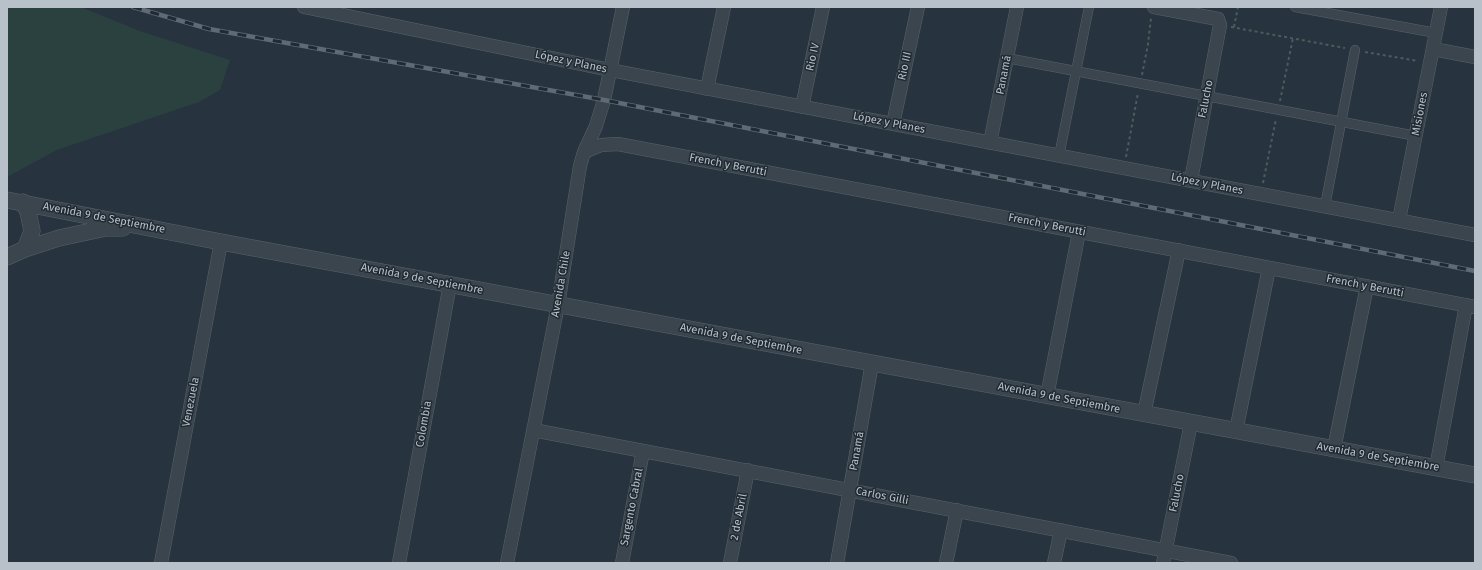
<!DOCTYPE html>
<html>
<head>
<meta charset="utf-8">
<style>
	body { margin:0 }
	#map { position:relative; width:1482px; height:570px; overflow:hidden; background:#27333e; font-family:"Fira Sans",sans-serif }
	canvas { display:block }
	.frame { position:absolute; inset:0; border:8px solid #b8c0c9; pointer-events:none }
</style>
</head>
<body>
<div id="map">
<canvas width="1482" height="570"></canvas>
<div class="frame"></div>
</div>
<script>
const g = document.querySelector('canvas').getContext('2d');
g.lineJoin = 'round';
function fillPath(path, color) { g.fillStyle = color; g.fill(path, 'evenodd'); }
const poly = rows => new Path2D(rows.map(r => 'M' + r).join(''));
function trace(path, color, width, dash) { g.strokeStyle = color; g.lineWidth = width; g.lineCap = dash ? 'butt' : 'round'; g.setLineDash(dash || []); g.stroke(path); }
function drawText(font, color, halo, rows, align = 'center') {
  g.font = font + ' "Fira Sans",sans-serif'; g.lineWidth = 3; g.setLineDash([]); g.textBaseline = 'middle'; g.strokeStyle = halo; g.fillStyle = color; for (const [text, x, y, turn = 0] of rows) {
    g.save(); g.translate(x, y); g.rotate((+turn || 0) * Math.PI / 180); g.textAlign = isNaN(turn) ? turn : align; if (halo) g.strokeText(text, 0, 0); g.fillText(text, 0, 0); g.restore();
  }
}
fillPath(poly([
	[7,7,81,7,140,31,230,60,220,90,199,102,57,150,7,177]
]), '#2a4140');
const pedestrian = poly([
	[1295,7,1436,33],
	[1007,58,1416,136],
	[1059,156,1089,7],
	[1325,206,1355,50]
]);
const minor = poly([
	[304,7,610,70,1475,235],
	[1154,7,1218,19,1220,25,1191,180],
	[1433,49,1475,57],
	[707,89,724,7],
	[802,107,823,7],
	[893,124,918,7],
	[990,143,1017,7],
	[584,152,601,145,618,144,1475,307],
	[1399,220,1441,7],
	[1047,396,1079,232],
	[1144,414,1179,250],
	[533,430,1231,563],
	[1236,431,1269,268],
	[1334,449,1367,286],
	[1436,468,1466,305],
	[161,563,221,242],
	[399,563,450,284],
	[507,563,558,305,580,166,584,152,596,126,604,100,623,7],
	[622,563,643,451],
	[730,563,748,470],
	[837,563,872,363],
	[946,563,957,510],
	[1054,563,1061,530],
	[1163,563,1191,423]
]);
const tertiary = poly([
	[7,200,221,242,1475,475],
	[23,202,28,212,32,231,25,249],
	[7,257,25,249,59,238,106,228,123,228]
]);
trace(pedestrian, '#59636c', 10);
trace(minor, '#59636c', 14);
trace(tertiary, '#59636c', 17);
trace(poly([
	[1231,27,1345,48],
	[1234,27,1238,7],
	[1365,52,1418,61],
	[1142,75,1148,44,1151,18],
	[1280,101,1293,38],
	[1126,157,1138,93],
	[1263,183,1276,119]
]), '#495d5d', 2, [3, 3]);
trace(pedestrian, '#3b454e', 9);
trace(minor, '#3b454e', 13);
trace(tertiary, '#3b454e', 16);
const rail = poly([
	[133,7,209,29,604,100,1475,271]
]);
trace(rail, '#5e6a75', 4.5);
trace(rail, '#202a33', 3, [9]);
drawText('11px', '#b8c0c9', '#202a33', [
	["Rio IV",813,57,-78],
	["López y Planes",571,62,12],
	["Rio III",905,66,-78],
	["Panamá",1004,75,-79],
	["Falucho",1206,99,-79],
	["Misiones",1420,114,-79],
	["López y Planes",889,123,11],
	["French y Berutti",728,165,11],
	["López y Planes",1207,184,11],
	["Avenida 9 de Septiembre",104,218,11],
	["French y Berutti",1047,225,11],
	["Avenida 9 de Septiembre",422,279,11],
	["Avenida Chile",561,284,-80],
	["French y Berutti",1365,286,11],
	["Avenida 9 de Septiembre",741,339,11],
	["Avenida 9 de Septiembre",1059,398,11],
	["Venezuela",191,402,-79],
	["Colombia",424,424,-80],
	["Panamá",857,451,-80],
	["Avenida 9 de Septiembre",1378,457,10],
	["Falucho",1177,493,-79],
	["Carlos Gilli",882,496,11],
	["Sargento Cabral",632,507,-79],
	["2 de Abril",739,517,-79]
]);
</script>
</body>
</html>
